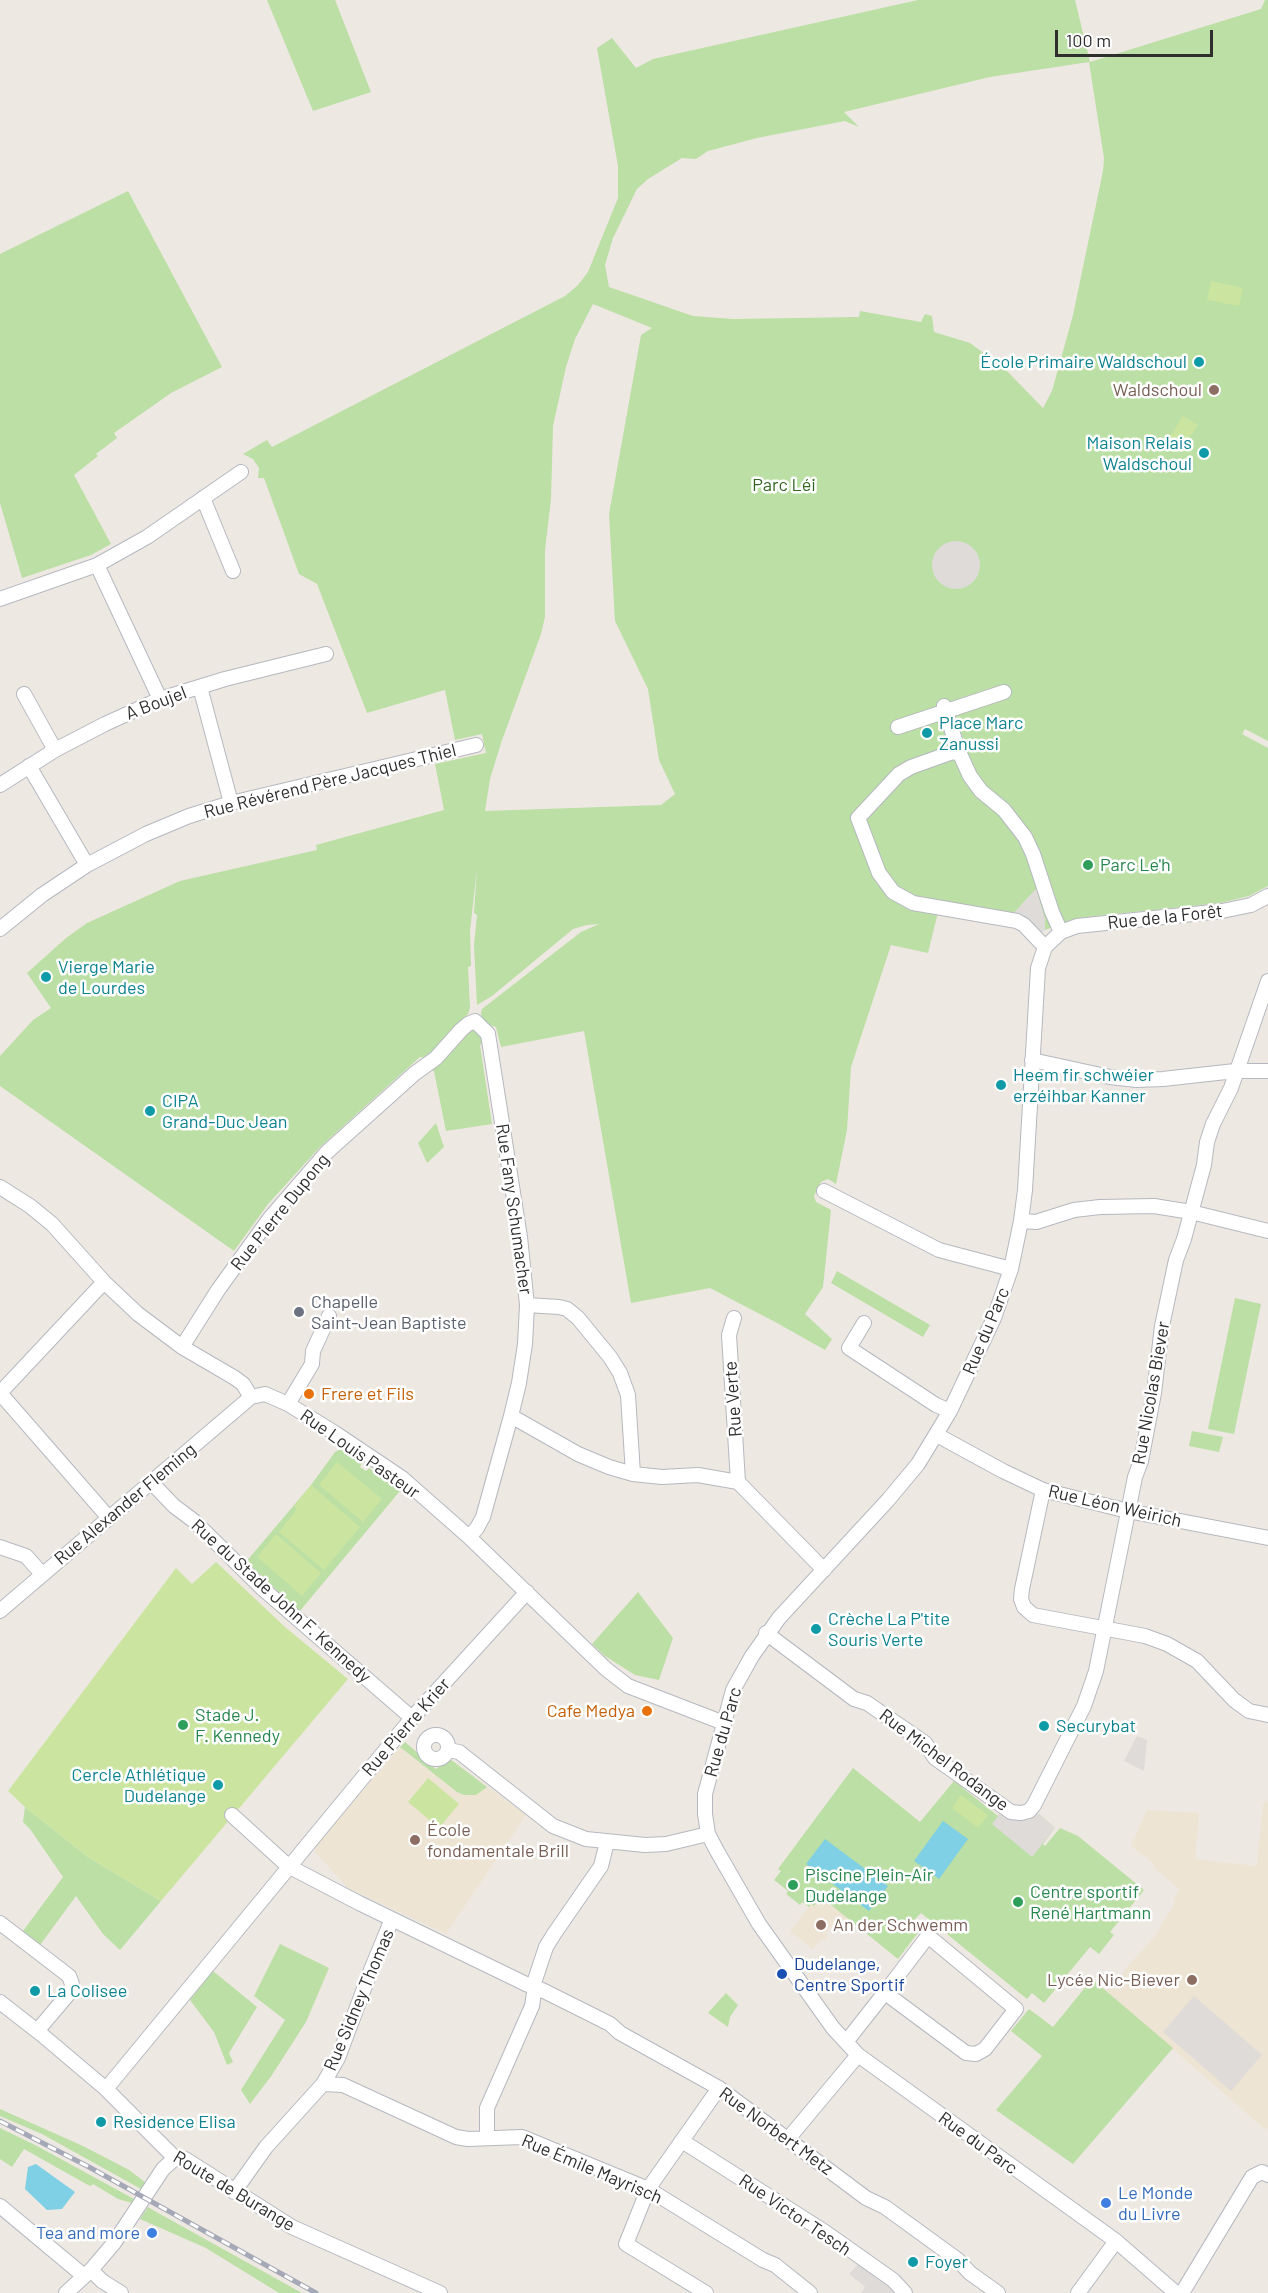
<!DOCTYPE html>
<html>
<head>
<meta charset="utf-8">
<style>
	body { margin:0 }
	#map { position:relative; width:1268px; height:2293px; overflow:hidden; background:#eee8e2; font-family:Barlow,sans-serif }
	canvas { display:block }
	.scale { position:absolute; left:1055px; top:30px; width:158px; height:27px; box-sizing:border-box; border:3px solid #2e2e2e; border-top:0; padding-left:8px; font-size:18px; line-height:21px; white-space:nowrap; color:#2e2e2e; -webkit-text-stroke:4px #fff; paint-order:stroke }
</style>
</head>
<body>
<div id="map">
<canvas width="1268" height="2293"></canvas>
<div class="scale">100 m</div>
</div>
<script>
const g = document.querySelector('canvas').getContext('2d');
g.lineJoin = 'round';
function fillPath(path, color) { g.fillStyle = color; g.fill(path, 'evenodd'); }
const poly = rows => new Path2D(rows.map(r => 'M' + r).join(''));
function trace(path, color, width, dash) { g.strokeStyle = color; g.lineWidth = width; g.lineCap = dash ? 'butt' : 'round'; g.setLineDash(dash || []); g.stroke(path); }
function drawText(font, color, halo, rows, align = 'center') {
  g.font = font + ' Barlow,sans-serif'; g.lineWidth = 5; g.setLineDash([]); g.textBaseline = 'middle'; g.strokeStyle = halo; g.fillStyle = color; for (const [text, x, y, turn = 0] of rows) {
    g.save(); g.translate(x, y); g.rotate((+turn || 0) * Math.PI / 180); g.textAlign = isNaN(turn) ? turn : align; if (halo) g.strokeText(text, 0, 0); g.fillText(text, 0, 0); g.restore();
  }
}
fillPath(poly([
	[400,1747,431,1772,450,1759,526,1815,446,1934,348,1888,315,1852,315,1847],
	[1268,1800,1268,2127,1266,2130,1106,1991,1155,1936,1175,1902,1173,1899,1180,1890,1154,1868,1153,1863,1131,1846,1147,1810,1199,1813,1195,1859,1257,1866,1263,1804],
	[825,1900,850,1919,841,1933,831,1926,826,1933,827,1939,821,1940,813,1949,790,1931,808,1908,805,1904,809,1907,811,1904]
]), '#ede4d3');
fillPath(poly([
	[267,0,335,0,371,92,313,111],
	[918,0,1075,0,1090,62,1261,9,1265,0,1268,0,1268,741,1245,729,1242,734,1268,748,1268,886,1249,896,1220,903,1077,918,1045,930,1045,920,1036,889,1012,915,939,908,928,953,891,945,851,1067,847,1130,836,1184,828,1179,821,1182,814,1196,816,1202,831,1210,823,1287,805,1314,832,1339,825,1350,777,1323,710,1288,631,1303,584,1031,501,1047,496,1027,488,1025,482,1020,481,1013,482,1009,581,932,599,924,587,925,573,929,492,996,477,1005,474,945,477,915,474,913,477,868,470,931,471,966,468,967,470,1008,468,1014,432,1058,420,1057,320,1147,268,1204,234,1251,0,1086,0,1056,33,1020,51,1008,27,973,66,938,87,923,180,881,317,850,316,845,444,810,435,764,486,753,482,734,455,740,445,690,367,713,317,584,299,574,264,478,258,478,259,468,253,459,243,454,267,440,272,447,565,296,578,285,588,272,618,198,618,166,597,48,612,38,636,68,653,59],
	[1089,62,1104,158,1103,171,1073,315,1052,391,1043,408,1005,369,970,343,934,332,932,316,925,314,921,322,860,311,859,317,733,319,693,316,609,287,605,265,613,238,637,189,648,179,682,158,696,159,708,151,757,138,845,121,859,127,844,112,990,77],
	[593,304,652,328,641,335,609,514,615,621,648,689,659,760,675,794,661,805,485,811,490,779,501,743,541,634,545,617,545,550,551,499,553,426,566,367,575,339],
	[128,191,222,367,171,393,114,433,117,438,96,454,98,456,74,475,111,544,91,555,22,578,0,503,0,254],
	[474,1029,481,1035,482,1044,480,1045,492,1124,446,1131,434,1071,431,1070,467,1031],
	[436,1123,444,1147,427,1163,418,1143],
	[837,1271,930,1325,923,1337,831,1283],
	[1235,1298,1261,1304,1234,1434,1208,1429],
	[1192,1431,1223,1437,1219,1452,1189,1446],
	[341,1449,362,1463,360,1467,366,1471,369,1468,400,1491,299,1612,260,1574,258,1575,245,1563,311,1485,335,1452],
	[638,1592,673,1638,659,1680,635,1675,605,1656,592,1644],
	[405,1742,436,1769,450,1759,487,1787,476,1795,464,1795,457,1792,400,1747],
	[853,1768,920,1822,954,1781,998,1816,1001,1812,1008,1818,1019,1821,1030,1820,1034,1814,1039,1814,1055,1828,1043,1844,1045,1846,1060,1828,1078,1836,1144,1890,1110,1932,1114,1935,1099,1954,1090,1947,1044,2003,1032,1993,1027,1999,921,1913,911,1923,920,1930,898,1959,825,1900,822,1905,817,1902,814,1906,811,1904,809,1907,802,1902,800,1905,786,1894,788,1891,774,1880,781,1871,778,1869],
	[25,1807,88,1857,161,1901,120,1950,103,1934,76,1896,40,1945,23,1931,63,1877,30,1829,23,1822],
	[280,1944,329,1968,306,2022,272,2075,250,2104,241,2090,285,2020,254,1996],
	[213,1971,257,2007,229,2053,233,2062,227,2065,214,2032,190,2000],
	[1092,1979,1173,2048,1073,2164,996,2110,1042,2056,1011,2031,1029,2009,1053,2027],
	[726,1993,738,2005,730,2017,728,2027,708,2013],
	[0,2109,83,2146,129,2170,145,2182,141,2189,42,2134,0,2116],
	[0,2128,37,2146,134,2199,132,2203,118,2199,93,2184,91,2186,88,2185,24,2149,12,2167,0,2159],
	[148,2207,151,2209,302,2293,279,2293,206,2248,140,2219]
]), '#bbdfa4');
fillPath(poly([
	[1211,281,1243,288,1239,306,1207,300],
	[1183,416,1198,425,1179,453,1165,444],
	[337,1462,382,1499,363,1522,319,1485],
	[311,1485,360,1527,324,1570,279,1532,297,1509,294,1506],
	[276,1534,321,1573,302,1596,257,1557],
	[216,1562,285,1627,348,1679,161,1901,88,1857,25,1807,8,1791,176,1568,192,1584],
	[428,1778,459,1804,439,1828,408,1802],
	[961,1795,988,1815,978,1828,952,1808]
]), '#cbe5a1');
fillPath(poly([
	'932 565a24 24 0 1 1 48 0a24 24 0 1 1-48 0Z',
	[1036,889,1045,920,1045,930,1043,932,1038,931,1012,915],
	[1137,1736,1147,1740,1144,1771,1124,1761],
	[1001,1812,1008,1818,1019,1821,1030,1820,1034,1814,1039,1814,1055,1828,1032,1857,992,1824],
	[1194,1996,1262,2055,1231,2091,1163,2032],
	[858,2264,902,2293,861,2293,865,2287,849,2274]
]), '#dedbd8');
fillPath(poly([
	[943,1821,968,1839,939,1879,914,1861],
	[825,1839,888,1886,869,1911,806,1864],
	[36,2164,75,2192,62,2209,47,2210,25,2189,28,2167]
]), '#7fcfe5');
const minor = poly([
	[203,498,233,571],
	[97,565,160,699],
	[0,599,97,565,147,537,241,472],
	[200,687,231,803],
	[24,694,55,750],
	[944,706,955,740],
	[898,727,1004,692],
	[29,766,87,865],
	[0,785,55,750,105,724,160,699,225,679,326,654],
	[0,929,42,895,87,865,146,834,189,816,231,803,476,745],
	[1045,947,1024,925,1017,921,913,903,893,892,879,873,858,818,899,774,911,767,953,752,960,754,970,776,981,791,1004,810,1025,837,1033,854,1052,912,1061,932],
	[1032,1060,1110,1077,1136,1080,1163,1079,1235,1071,1268,1071],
	[0,1187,30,1206,52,1224,104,1282,138,1314,182,1347,235,1378,243,1384,251,1397],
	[824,1191,939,1250,1011,1269],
	[1021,1221,1036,1222,1074,1210,1100,1207,1154,1206,1191,1212,1268,1231],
	[527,1305,559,1307,567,1309,578,1318,610,1357,620,1373,628,1395,633,1474],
	[734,1318,729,1335,738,1482],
	[864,1323,849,1348,936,1405,950,1411],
	[182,1347,218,1290,270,1218,327,1152,414,1074,436,1058,461,1030,468,1024,475,1021,488,1034,520,1237,527,1305,525,1344,519,1383,511,1416,483,1517,477,1528,469,1537],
	[0,1393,109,1518],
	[0,1393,104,1282],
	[288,1404,312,1364,313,1351,329,1316],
	[511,1416,578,1454,609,1467,633,1474,662,1477,698,1475,738,1482,824,1570],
	[937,1435,1003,1471,1043,1490,1128,1511,1268,1538],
	[151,1482,174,1506,194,1521,263,1589,412,1718],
	[1043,1490,1022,1589,1021,1599,1024,1607,1033,1615,1145,1636,1167,1644,1197,1661,1234,1700,1249,1711,1268,1715],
	[0,1547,26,1556,42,1574],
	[0,1611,251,1397,265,1394,288,1404,335,1433,402,1478,469,1537,606,1669,628,1686,724,1723],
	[766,1633,854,1699,867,1703,925,1743,935,1758,1011,1812,1021,1813,1029,1811,1034,1805,1084,1706,1096,1671,1135,1477,1141,1461,1154,1393,1162,1326,1176,1260,1184,1239,1204,1165,1207,1142,1213,1124,1231,1088,1268,981],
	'424 1747a12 12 0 1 1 24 0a12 12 0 1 1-24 0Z',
	[448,1750,459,1752,553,1826,586,1839,645,1845,666,1844,708,1834],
	[232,1815,288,1866,359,1903,528,1985],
	[0,1923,69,1976,72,1984,71,1991,37,2031],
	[928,1936,1016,2009,985,2049,976,2054,966,2053,888,1995,883,1995,928,1936],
	[535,1980,546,1947,554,1934,601,1866,607,1842],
	[540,1989,610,2024,620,2033,719,2088,866,2198,885,2207,958,2260,970,2273,998,2293],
	[0,2002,41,2034,106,2089,175,2158,185,2159,292,2227,440,2293],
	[846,2042,883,1995],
	[323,2084,343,2085,456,2137,468,2139,522,2137,648,2189,763,2260,775,2265,810,2293],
	[106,2089,412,1718,527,1592],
	[487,2137,487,2108,532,2006,534,1993],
	[788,2139,858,2055],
	[682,2141,825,2232,893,2280,905,2293],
	[234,2192,266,2147,323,2084,338,2058,371,1970,392,1919],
	[0,2206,84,2276],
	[91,2270,102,2281,121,2293],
	[66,2293,91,2270,114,2243,163,2169,175,2158],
	[706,2293,626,2244,648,2189,719,2088],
	[1078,2293,1116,2241],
	[1176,2293,1116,2241,858,2055,833,2028,759,1924,717,1851,708,1834,705,1814,705,1794,733,1690,752,1656,779,1618,888,1500,918,1464,950,1411,994,1318,1011,1269,1021,1221,1025,1190,1038,968,1045,947,1061,932,1077,926,1222,911,1251,905,1268,896],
	[1182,2293,1252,2177,1262,2172,1268,2175]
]);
trace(minor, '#b5b8c0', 16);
trace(minor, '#fff', 14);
const rail = poly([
	[0,2121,89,2167,316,2293]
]);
trace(rail, '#a5a8b6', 5);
trace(rail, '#fff', 3, [9]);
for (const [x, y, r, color] of [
	[1199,362,6,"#0f9aa8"],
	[1214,390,6,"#8d6e63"],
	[1204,453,6,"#0f9aa8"],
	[927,733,6,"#0f9aa8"],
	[1088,865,6,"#2e9e5b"],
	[46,977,6,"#0f9aa8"],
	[1001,1085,6,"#0f9aa8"],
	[150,1111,6,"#0f9aa8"],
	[299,1312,6,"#6b7280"],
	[309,1394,6,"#e8710a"],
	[816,1629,6,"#0f9aa8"],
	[647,1711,6,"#e8710a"],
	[183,1725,6,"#2e9e5b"],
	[1044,1726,6,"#0f9aa8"],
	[218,1785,6,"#0f9aa8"],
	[415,1840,6,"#8d6e63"],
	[793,1885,6,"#2e9e5b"],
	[1018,1902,6,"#2e9e5b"],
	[821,1925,6,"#8d6e63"],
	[782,1974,6,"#1a4fb4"],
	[1192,1980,6,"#8d6e63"],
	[35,1991,6,"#0f9aa8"],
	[101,2122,6,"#0f9aa8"],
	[1106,2203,6,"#3f7fe0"],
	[152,2233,6,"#3f7fe0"],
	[913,2262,6,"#0f9aa8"]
]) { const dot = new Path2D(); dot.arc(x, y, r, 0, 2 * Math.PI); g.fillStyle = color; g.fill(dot); trace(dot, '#fff', 2); }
drawText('18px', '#0d838f', '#fff', [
	["École Primaire Waldschoul",1187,362,"right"],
	["Maison Relais",1192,443,"right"],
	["Waldschoul",1192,464,"right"],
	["Place Marc",939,723],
	["Zanussi",939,744],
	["Vierge Marie",58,967],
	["de Lourdes",58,988],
	["Heem fir schwéier",1013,1075],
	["erzéihbar Kanner",1013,1096],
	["CIPA",162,1101],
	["Grand-Duc Jean",162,1122],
	["Crèche La P'tite",828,1619],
	["Souris Verte",828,1640],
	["Securybat",1056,1726],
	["Cercle Athlétique",206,1775,"right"],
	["Dudelange",206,1796,"right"],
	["La Colisee",47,1991],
	["Residence Elisa",113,2122],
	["Foyer",925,2262]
], 'left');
drawText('18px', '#785e54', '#fff', [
	["Waldschoul",1202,390],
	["École",427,1830,"left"],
	["fondamentale Brill",427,1851,"left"],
	["An der Schwemm",833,1925,"left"],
	["Lycée Nic-Biever",1180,1980]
], 'right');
drawText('18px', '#346622', '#fff', [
	["Parc Léi",784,485]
]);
drawText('18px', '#2e2e2e', '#fff', [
	["A Boujel",156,703,-21],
	["Rue Révérend Père Jacques Thiel",330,781,-14],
	["Rue de la Forêt",1165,917,-6],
	["Rue Fany Schumacher",514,1209,82],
	["Rue Pierre Dupong",280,1212,-51],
	["Rue du Parc",986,1331,-67],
	["Rue Nicolas Biever",1151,1393,-80],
	["Rue Verte",733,1399,-94],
	["Rue Louis Pasteur",360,1454,35],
	["Rue Alexander Fleming",125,1504,-40],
	["Rue Léon Weirich",1115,1506,13],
	["Rue du Stade John F. Kennedy",281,1601,42],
	["Rue Pierre Krier",406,1727,-49],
	["Rue du Parc",723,1732,-74],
	["Rue Michel Rodange",944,1760,37],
	["Rue Sidney Thomas",359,2000,-67],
	["Rue Norbert Metz",776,2131,36],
	["Rue du Parc",978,2143,36],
	["Rue Émile Mayrisch",592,2169,23],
	["Route de Burange",234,2191,31],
	["Rue Victor Tesch",795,2215,34]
]);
drawText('18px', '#27864d', '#fff', [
	["Parc Le'h",1100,865],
	["Stade J.",195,1715],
	["F. Kennedy",195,1736],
	["Piscine Plein-Air",805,1875],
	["Dudelange",805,1896],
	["Centre sportif",1030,1892],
	["René Hartmann",1030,1913]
], 'left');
drawText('18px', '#5b616d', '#fff', [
	["Chapelle",311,1302],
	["Saint-Jean Baptiste",311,1323]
], 'left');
drawText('18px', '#c56008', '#fff', [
	["Frere et Fils",321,1394],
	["Cafe Medya",635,1711,"right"]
], 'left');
drawText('18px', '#164399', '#fff', [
	["Dudelange,",794,1964],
	["Centre Sportif",794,1985]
], 'left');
drawText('18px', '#366cbe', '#fff', [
	["Le Monde",1118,2193],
	["du Livre",1118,2214],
	["Tea and more",140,2233,"right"]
], 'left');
</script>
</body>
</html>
